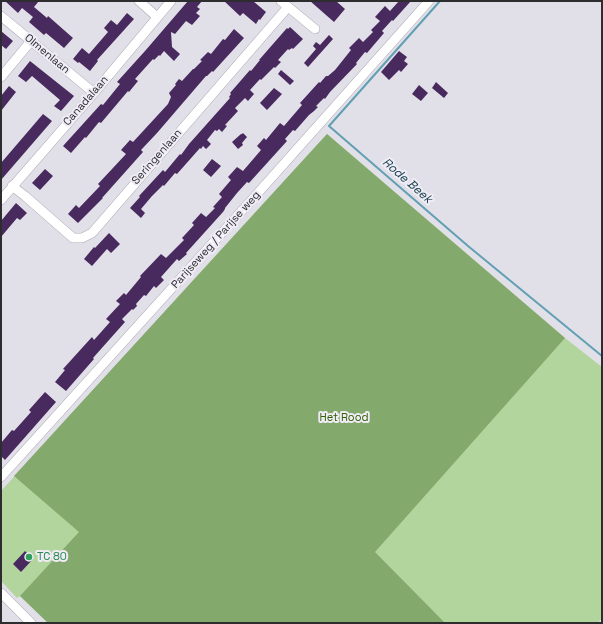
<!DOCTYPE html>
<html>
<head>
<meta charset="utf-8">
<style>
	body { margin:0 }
	#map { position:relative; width:603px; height:624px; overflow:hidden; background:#e1dfe8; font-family:"Space Grotesk",sans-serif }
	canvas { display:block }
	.frame { position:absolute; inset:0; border:2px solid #2d2c2f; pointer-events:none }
</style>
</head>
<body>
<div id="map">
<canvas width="603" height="624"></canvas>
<div class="frame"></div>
</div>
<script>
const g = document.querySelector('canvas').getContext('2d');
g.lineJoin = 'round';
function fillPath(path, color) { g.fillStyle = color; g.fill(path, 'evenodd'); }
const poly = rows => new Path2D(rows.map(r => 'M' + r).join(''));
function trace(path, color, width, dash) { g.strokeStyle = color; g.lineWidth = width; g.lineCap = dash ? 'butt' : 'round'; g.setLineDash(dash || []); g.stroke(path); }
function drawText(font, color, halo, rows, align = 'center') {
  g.font = font + ' "Space Grotesk",sans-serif'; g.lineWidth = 4; g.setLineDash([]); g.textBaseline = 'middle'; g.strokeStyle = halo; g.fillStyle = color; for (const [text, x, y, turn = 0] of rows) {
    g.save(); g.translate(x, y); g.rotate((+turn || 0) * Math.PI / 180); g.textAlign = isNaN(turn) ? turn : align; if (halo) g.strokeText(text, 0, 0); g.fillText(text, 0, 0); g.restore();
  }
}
fillPath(poly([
	[327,134,565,338,602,367,602,618,598,623,48,623,20,596,17,598,1,581,1,491]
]), '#b2d59e');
fillPath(poly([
	[327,134,565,338,375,552,445,623,48,623,20,596,79,532,14,476]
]), '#84a96c');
trace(poly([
	[440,1,329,126,468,246,602,356]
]), '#61a0b3', 2);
fillPath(poly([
	[5,1,39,1,34,7,47,18,48,16,73,38,64,48,46,33,44,35,29,22,33,17,22,8,18,13],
	[188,1,202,1,197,7,200,9,196,13,200,16,192,25,186,21,175,34,171,32,172,47,180,54,174,61,164,51,160,56,159,55,154,60,153,59,135,79,138,81,129,92,128,91,101,123,99,122,86,138,85,137,71,153,63,146,101,104,103,105,120,84,117,82,145,51],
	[224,1,253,1,266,12,260,20,259,19,256,24,243,13,240,16],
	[310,1,336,1,345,9,334,22],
	[399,1,411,1,393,21,392,20,382,31,384,33,367,53,365,52,356,63,357,64,330,92,325,99,324,98,316,106,318,107,314,111,309,115,295,131,293,130,285,139,287,141,249,183,247,182,237,193,225,208,225,209,223,212,186,253,187,254,179,261,177,259,161,277,164,280,156,288,154,286,146,296,144,295,136,304,137,306,133,310,132,309,122,319,125,322,93,358,94,359,66,391,55,382,65,370,63,369,82,348,92,337,94,340,110,322,106,319,120,304,116,301,124,293,126,295,141,277,140,276,161,254,166,258,184,240,182,238,194,225,192,223,201,213,206,217,215,208,213,207,222,197,219,194,231,180,228,177,237,167,243,171,261,150,257,146,264,138,266,140,280,123,284,126,302,105,300,103,319,82,320,83,326,76,328,76,335,70,351,50,349,48,359,38,363,42,373,32,371,30,380,21,375,17,385,6,390,11],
	[127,13,134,19,97,60,98,61,90,71,79,62,78,63,73,59,82,48,89,54,108,32,104,28,111,20,117,25],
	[290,27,303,39,293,49,292,48,289,50,288,49,278,60,281,62,275,68,274,67,261,80,260,79,250,90,254,94,248,101,245,98,235,108,238,111,225,125,227,126,222,132,219,129,217,131,215,130,207,140,211,144,206,149,203,146,201,149,200,148,177,174,175,173,164,186,163,185,152,196,141,209,145,213,141,218,130,208,140,197,139,196,163,170,165,172,180,154,181,155,189,144,230,98,229,97,231,94,230,93,250,70,251,71,260,60,259,60,287,28,288,29],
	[234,29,244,38,213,72,212,71,207,76,206,76,157,133,141,150,143,152,102,198,103,198,78,223,68,214,76,205,79,208,100,186,98,184,126,154,121,150,130,140,133,142,168,104,171,97,169,93,176,85,175,84,179,79,182,81,193,69,194,69,202,61,200,60,208,52,211,54,223,39,225,40],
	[1,31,13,41,6,49,1,45],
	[329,35,333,39,308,67,304,63,316,49,313,46,316,42,320,45],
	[399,51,407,57,404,61,408,64,401,72,399,70,389,80,381,72],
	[30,61,74,96,61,111,54,106,60,100,32,76,26,82,18,76],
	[281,70,294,81,290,85,278,74],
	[436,82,448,93,444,98,432,88],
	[419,85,428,93,421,101,412,94],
	[9,86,16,92,1,111,1,96],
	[274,88,282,94,267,110,260,103],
	[43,114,52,121,1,180,1,163],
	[243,133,247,137,242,143,243,145,238,149,232,142,241,134,242,134],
	[212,159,221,166,211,177,203,170],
	[45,169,53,176,40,190,32,183],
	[16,203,27,213,20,220,17,218,1,237,1,221],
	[109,233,120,244,111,253,107,249,92,266,84,259,94,247,95,248],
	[45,392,56,402,5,460,1,456,1,443,12,430,14,431,31,412,29,410],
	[25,551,33,559,21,572,13,564]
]), '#492a5e');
const street = poly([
	[139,1,157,17],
	[281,1,315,29],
	[1,16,94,93],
	[1,77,31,41],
	[12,186,25,196,73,238,82,238,92,233,288,7],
	[1,200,94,93,171,1],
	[1,477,257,194,429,1],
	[1,593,31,623]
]);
trace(street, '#a9a6af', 10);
trace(street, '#fff', 9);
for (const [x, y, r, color] of [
	[29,557,4,"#2e9e5b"]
]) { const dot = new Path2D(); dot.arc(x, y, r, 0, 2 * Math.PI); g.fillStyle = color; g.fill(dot); trace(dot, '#efecf6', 1.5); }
drawText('11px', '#2d2c2f', '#efecf6', [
	["Olmenlaan",47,54,40],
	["Canadalaan",86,101,-49],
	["Seringenlaan",157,157,-49],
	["Parijseweg / Parijse weg",216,240,-48]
]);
drawText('11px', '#315e01', '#efecf6', [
	["Het Rood",344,418]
]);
drawText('11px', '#27864d', '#efecf6', [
	["TC 80",37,557]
], 'left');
drawText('italic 12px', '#123c47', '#efecf6', [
	["Rode Beek",407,181,41]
]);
</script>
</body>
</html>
